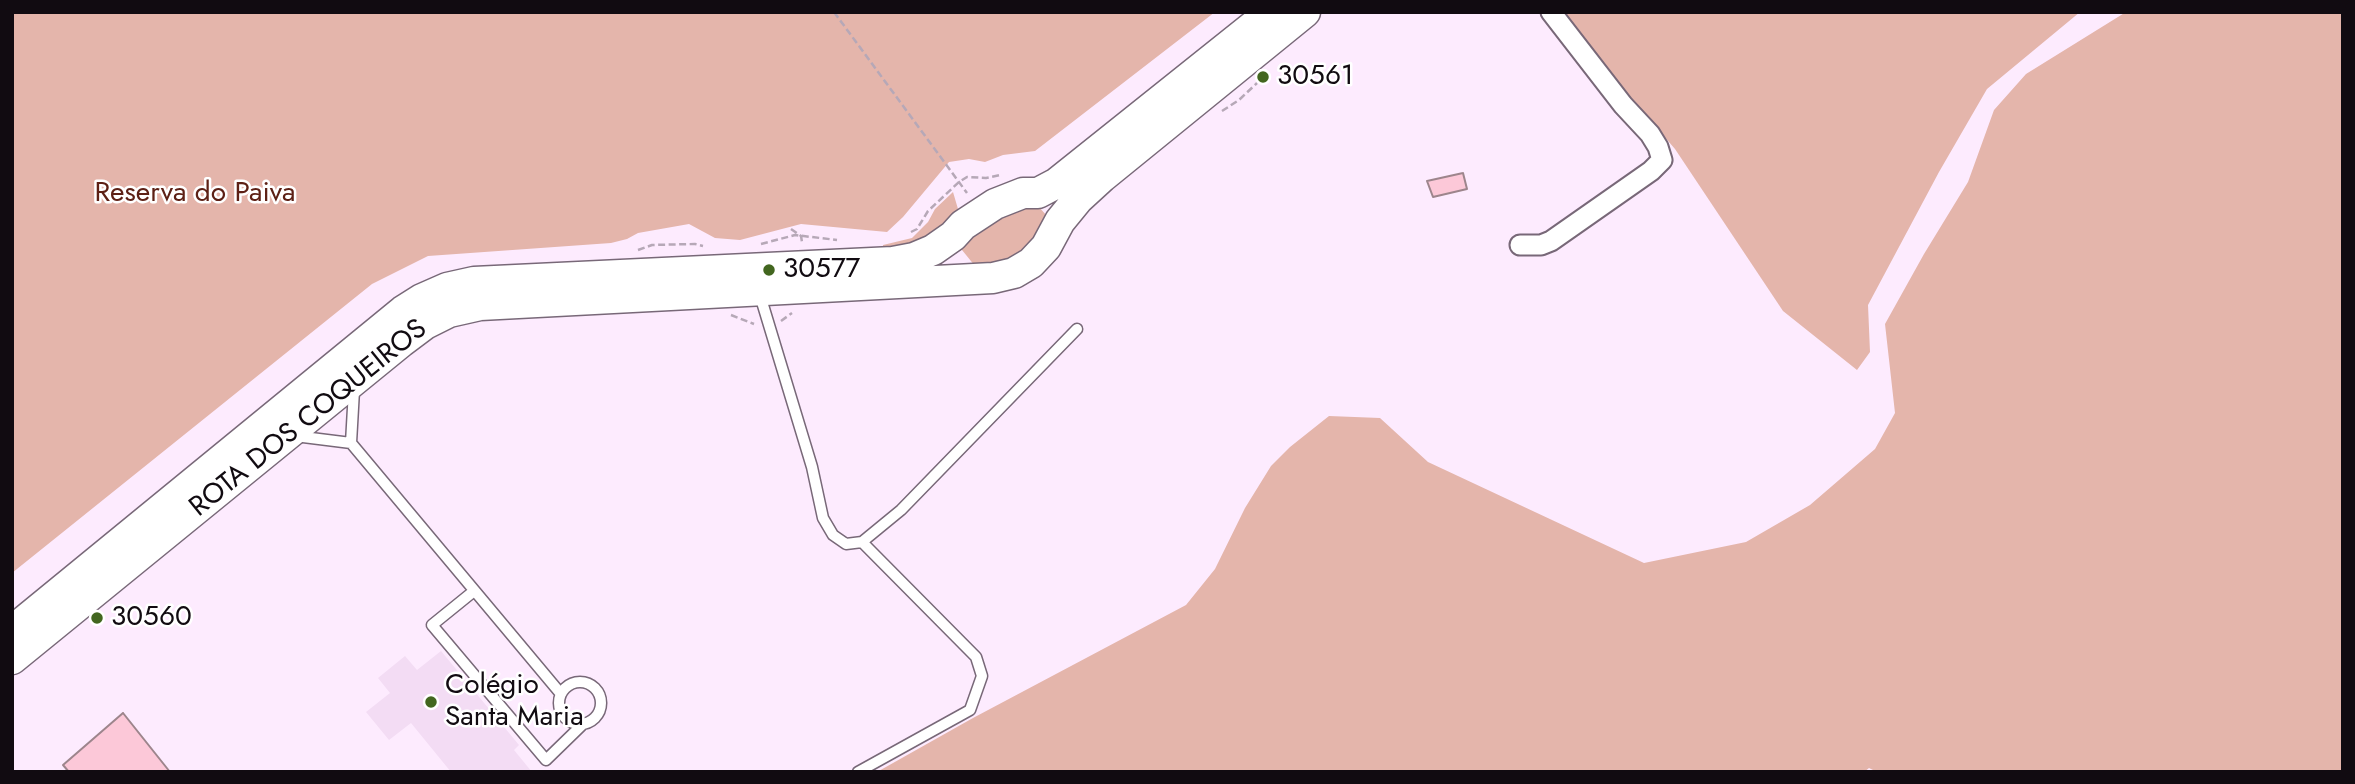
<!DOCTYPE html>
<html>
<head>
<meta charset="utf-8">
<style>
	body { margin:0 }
	#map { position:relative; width:2355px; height:784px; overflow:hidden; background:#fdebfe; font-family:Jost,sans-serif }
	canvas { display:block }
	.frame { position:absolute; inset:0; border:14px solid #110b11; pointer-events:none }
</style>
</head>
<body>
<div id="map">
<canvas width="2355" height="784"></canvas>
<div class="frame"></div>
</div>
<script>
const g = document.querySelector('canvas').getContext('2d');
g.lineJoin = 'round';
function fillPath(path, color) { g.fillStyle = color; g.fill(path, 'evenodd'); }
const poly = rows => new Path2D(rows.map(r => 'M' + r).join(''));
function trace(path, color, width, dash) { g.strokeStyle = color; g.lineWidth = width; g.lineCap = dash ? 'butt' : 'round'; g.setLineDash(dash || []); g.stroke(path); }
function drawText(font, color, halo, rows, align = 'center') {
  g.font = font + ' Jost,sans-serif'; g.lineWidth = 5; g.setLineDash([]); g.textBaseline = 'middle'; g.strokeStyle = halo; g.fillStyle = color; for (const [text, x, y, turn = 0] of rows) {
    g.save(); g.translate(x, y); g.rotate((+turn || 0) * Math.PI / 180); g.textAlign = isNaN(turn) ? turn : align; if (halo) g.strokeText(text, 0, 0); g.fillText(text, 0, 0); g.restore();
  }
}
fillPath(poly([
	[441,651,519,745,514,750,532,772,451,772,411,723,389,740,366,712,390,693,378,678,405,656,417,670]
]), '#f3dcf4');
fillPath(poly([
	[12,12,1215,12,1035,151,1003,155,985,162,969,159,949,162,903,217,887,232,801,224,740,240,715,238,689,224,638,233,627,239,611,243,428,256,372,284,12,573],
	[1557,12,2080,12,1987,89,1939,172,1868,305,1870,352,1857,370,1783,311,1675,149],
	[2126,12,2343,12,2343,772,1877,772,1869,768,1864,772,877,772,973,718,1186,605,1215,569,1245,508,1271,466,1290,447,1329,416,1380,418,1428,462,1644,563,1746,542,1810,505,1875,449,1895,413,1885,324,1924,254,1968,182,1994,110,2026,74],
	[953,192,958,209,948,226,927,239,902,248,883,250,883,245,912,238,928,222,935,209],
	[1038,206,1048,217,1025,258,975,266,962,250,961,239,994,211]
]), '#e4b5ab');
const building = poly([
	[1463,173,1467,189,1433,197,1427,181,1463,173],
	[123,713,170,772,69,772,63,765,123,713]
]);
fillPath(building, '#fcc8d8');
trace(building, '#9d858c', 2);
const service = poly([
	[759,292,812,467,823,518,833,535,846,544,862,542,901,510,1077,329],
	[354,390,351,443,561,694],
	[295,436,351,443],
	[474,591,432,625,546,760,583,724],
	'559 703a21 21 0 1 1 42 0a21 21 0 1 1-42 0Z',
	[858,772,970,710,982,676,976,657,862,542]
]);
const minor = poly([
	[1520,245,1541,245,1551,241,1651,171,1662,160,1658,147,1650,134,1623,105,1551,12]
]);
const primary = poly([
	[12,631,403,311,422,299,447,288,474,282,893,262,914,258,933,250,953,236,963,225,995,204,1023,193,1038,193,1057,183,1271,12],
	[12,659,401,342,425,324,449,312,480,305,993,278,1014,273,1031,263,1046,247,1060,221,1078,199,1102,177,1305,12]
]);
trace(service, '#786878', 13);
trace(minor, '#786878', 23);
trace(primary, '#786878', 33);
trace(poly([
	[834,12,967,193],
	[1222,111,1239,100,1257,83],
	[791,229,801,236,802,242],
	[911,232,917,229,928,211,959,182,967,177,986,178,1000,175],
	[761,244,795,235,837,240],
	[638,250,652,245,695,244,703,246],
	[731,315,754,324],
	[781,321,792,313]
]), '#b6a8b7', 2.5, [7, 3.5]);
trace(service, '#fff', 10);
trace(minor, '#fff', 19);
trace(primary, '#fff', 30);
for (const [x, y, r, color] of [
	[1263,77,7,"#42661f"],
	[769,270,7,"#42661f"],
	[97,618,7,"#42661f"],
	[431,702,7,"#42661f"]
]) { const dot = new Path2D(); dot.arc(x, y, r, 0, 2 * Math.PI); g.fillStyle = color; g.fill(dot); trace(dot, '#fff', 2.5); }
drawText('28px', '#110b11', '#fff', [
	["30561",1277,77],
	["30577",783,270],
	["30560",111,618],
	["Colégio",445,686],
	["Santa Maria",445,718]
], 'left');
drawText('28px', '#5d2015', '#fff', [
	["Reserva do Paiva",195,194]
]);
drawText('28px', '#110b11', '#fff', [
	["ROTA DOS COQUEIROS",309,419,-39]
]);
</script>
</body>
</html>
